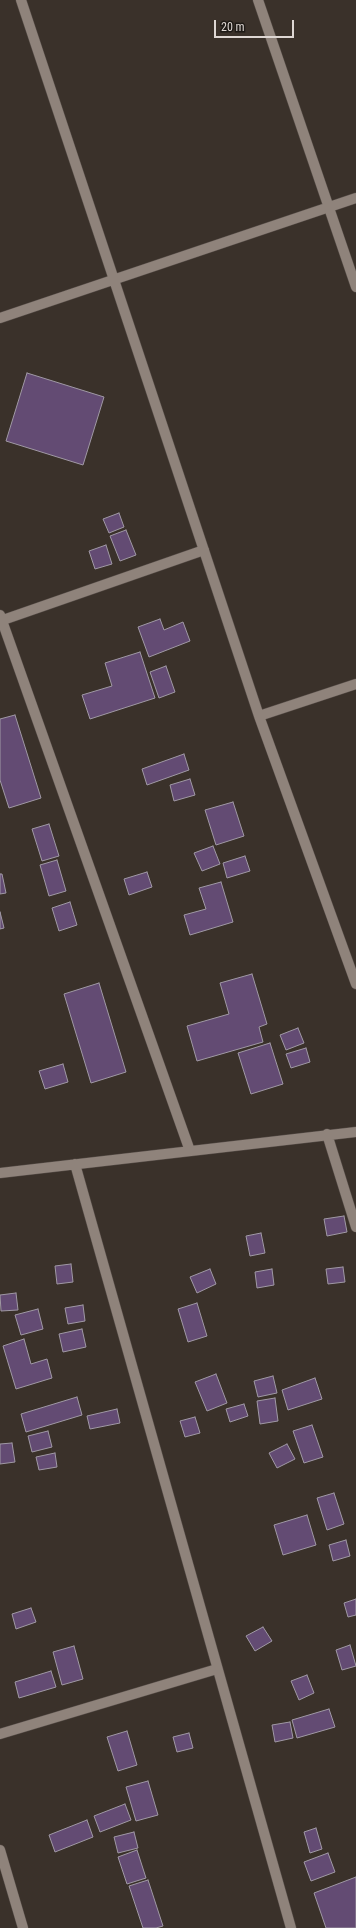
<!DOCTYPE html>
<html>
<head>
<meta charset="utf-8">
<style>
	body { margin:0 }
	#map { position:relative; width:356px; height:1928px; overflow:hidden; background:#3a312a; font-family:"Roboto Condensed",sans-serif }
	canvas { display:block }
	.scale { position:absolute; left:214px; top:20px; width:80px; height:18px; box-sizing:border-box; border:2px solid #ded7d3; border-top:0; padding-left:5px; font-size:12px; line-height:14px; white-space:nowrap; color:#ded7d3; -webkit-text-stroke:3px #1e1a16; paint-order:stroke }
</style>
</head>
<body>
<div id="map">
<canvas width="356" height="1928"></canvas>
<div class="scale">20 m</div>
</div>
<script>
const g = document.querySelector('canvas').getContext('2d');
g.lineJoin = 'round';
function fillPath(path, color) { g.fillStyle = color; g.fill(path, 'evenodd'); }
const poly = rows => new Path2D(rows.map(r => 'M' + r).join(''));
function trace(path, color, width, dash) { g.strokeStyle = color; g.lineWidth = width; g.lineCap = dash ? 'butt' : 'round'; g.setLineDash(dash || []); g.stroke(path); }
const building = poly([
	[27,373,104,397,83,465,6,441,27,373],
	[119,513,124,527,109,533,103,519,119,513],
	[126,530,136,555,120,561,110,536,126,530],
	[106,545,112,564,95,569,89,551,106,545],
	[160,619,164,630,183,622,190,641,149,657,138,627,160,619],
	[140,652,155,698,90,719,82,695,112,686,105,663,140,652],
	[166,666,175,692,159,698,150,672,166,666],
	[15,715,41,798,9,808,0,780,0,719,15,715],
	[184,754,189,770,147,785,142,769,184,754],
	[190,779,195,795,174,801,170,785,190,779],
	[233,802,244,836,216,845,205,810,233,802],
	[49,824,59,856,42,861,32,829,49,824],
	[213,846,220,864,202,871,194,853,213,846],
	[245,856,250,871,227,878,223,863,245,856],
	[57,860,66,891,49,896,40,865,57,860],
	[147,872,152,887,129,895,124,879,147,872],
	[0,874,2,874,6,893,0,894,0,874],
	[221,882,233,922,190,935,184,915,206,909,199,888,221,882],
	[70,902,77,925,59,931,52,908,70,902],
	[0,912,4,928,0,929,0,912],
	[252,974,267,1024,259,1027,263,1042,197,1061,187,1026,229,1014,220,983,252,974],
	[99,983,126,1072,91,1083,64,994,99,983],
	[298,1028,304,1043,286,1050,280,1035,298,1028],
	[270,1043,283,1084,251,1094,238,1053,270,1043],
	[306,1048,310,1062,291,1068,286,1054,306,1048],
	[63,1064,68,1082,45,1089,39,1071,63,1064],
	[344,1216,347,1232,327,1236,324,1219,344,1216],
	[261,1233,265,1253,250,1256,246,1236,261,1233],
	[71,1264,73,1282,57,1284,55,1266,71,1264],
	[343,1267,345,1282,328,1284,326,1269,343,1267],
	[210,1269,216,1284,197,1293,190,1277,210,1269],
	[272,1269,274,1285,257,1288,255,1272,272,1269],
	[16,1293,18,1310,1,1311,0,1295,16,1293],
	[197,1303,207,1336,188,1342,178,1309,197,1303],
	[83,1305,85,1321,68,1324,65,1308,83,1305],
	[38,1309,43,1329,21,1335,15,1315,38,1309],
	[82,1329,86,1347,63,1352,59,1334,82,1329],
	[24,1339,31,1364,47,1359,52,1378,16,1389,3,1346,24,1339],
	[216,1374,227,1403,207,1411,195,1382,216,1374],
	[273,1376,277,1393,258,1397,254,1381,273,1376],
	[315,1378,322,1399,288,1410,282,1390,315,1378],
	[77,1397,82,1415,26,1432,21,1414,77,1397],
	[275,1398,278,1421,260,1424,257,1401,275,1398],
	[244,1404,248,1416,230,1422,226,1409,244,1404],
	[117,1409,120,1423,90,1429,87,1416,117,1409],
	[195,1417,200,1433,185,1437,180,1421,195,1417],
	[312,1425,323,1457,304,1463,293,1431,312,1425],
	[48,1431,52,1447,32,1452,28,1436,48,1431],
	[12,1443,15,1462,0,1464,0,1444,12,1443],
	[287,1444,295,1459,277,1468,269,1453,287,1444],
	[55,1453,57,1467,39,1470,36,1457,55,1453],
	[334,1493,344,1524,327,1530,317,1498,334,1493],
	[307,1515,316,1545,283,1555,274,1525,307,1515],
	[346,1540,350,1556,333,1561,329,1545,346,1540],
	[356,1599,356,1615,348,1617,344,1603,356,1599],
	[31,1608,36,1622,16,1629,12,1614,31,1608],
	[263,1627,272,1641,255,1651,246,1636,263,1627],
	[350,1645,356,1666,342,1670,336,1650,350,1645],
	[74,1646,83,1679,62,1685,53,1652,74,1646],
	[51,1671,56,1687,19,1698,15,1682,51,1671],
	[307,1675,314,1693,299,1700,291,1681,307,1675],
	[329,1709,335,1727,297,1738,292,1720,329,1709],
	[290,1722,293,1738,275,1742,272,1725,290,1722],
	[127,1731,137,1765,118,1771,107,1737,127,1731],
	[189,1733,193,1748,177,1752,173,1737,189,1733],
	[148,1781,158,1815,136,1821,126,1787,148,1781],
	[125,1804,131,1820,100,1832,94,1816,125,1804],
	[87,1820,93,1837,55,1852,49,1835,87,1820],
	[316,1828,322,1849,310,1853,304,1832,316,1828],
	[134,1832,138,1848,118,1853,114,1837,134,1832],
	[137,1850,146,1878,127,1884,118,1857,137,1850],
	[328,1853,335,1872,311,1881,304,1862,328,1853],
	[356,1877,356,1928,326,1928,314,1893,356,1877],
	[148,1880,163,1926,156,1928,143,1928,129,1886,148,1880]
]);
fillPath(building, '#634b73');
trace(building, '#a099a5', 1);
const minor = poly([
	[21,0,259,716,356,984],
	[258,0,356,287],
	[0,318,356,198],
	[0,615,190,1151],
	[0,621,204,550],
	[259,716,356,684],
	[327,1134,356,1227],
	[75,1164,291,1928],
	[0,1173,356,1132],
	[0,1734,217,1669],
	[0,1850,23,1928]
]);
trace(minor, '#564d48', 11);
trace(minor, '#8f837b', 10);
</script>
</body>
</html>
